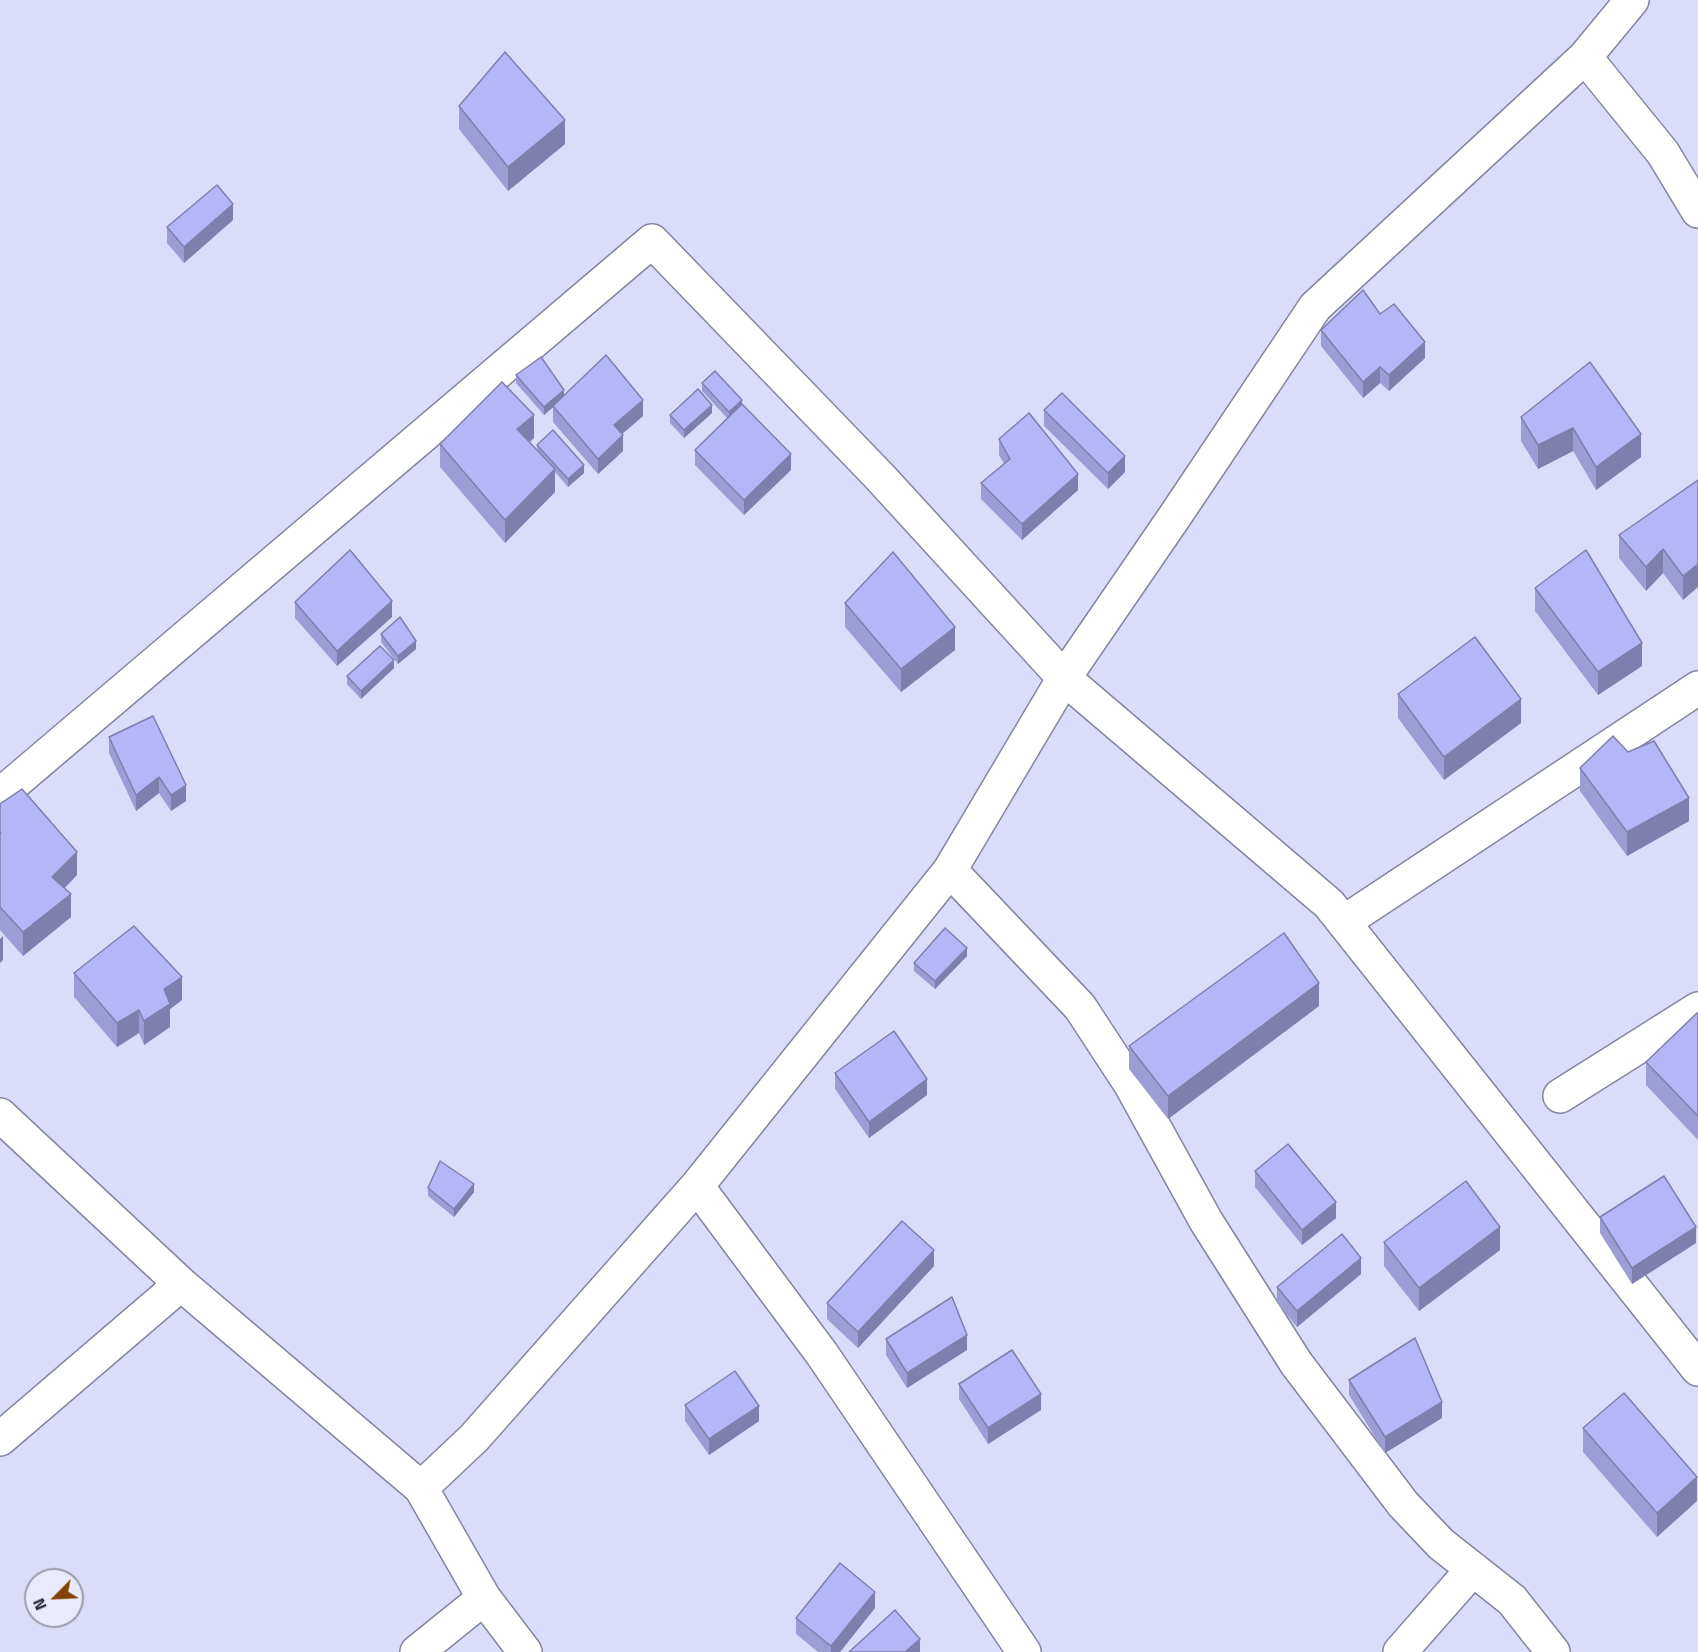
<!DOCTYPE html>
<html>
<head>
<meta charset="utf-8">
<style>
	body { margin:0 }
	#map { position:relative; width:1698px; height:1652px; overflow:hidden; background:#dbdcfa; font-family:"Titillium Web",sans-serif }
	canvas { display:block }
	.north { position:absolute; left:24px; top:1568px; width:60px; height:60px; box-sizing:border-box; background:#e9eafc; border:2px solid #9b9cab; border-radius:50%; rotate:246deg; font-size:16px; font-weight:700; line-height:24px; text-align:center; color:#262631 }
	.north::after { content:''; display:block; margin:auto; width:21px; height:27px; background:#834308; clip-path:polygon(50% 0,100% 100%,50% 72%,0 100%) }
</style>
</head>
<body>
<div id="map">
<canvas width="1698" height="1652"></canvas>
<div class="north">N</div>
</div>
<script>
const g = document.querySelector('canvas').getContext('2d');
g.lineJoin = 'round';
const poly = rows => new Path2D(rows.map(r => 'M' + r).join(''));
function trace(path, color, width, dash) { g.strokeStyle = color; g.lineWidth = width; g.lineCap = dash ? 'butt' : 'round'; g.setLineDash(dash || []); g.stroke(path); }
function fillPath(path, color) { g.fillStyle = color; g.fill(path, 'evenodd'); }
const minor = poly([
	[1585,57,1663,153,1698,211],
	[0,795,652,241,880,477,1064,678,1329,904,1698,1369],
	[950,870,1080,1007,1131,1085,1206,1221,1296,1363,1403,1504,1441,1544,1512,1600,1553,1652],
	[1344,922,1698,688],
	[1560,1096,1698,1009],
	[0,1115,181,1284,421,1488,484,1598,525,1652],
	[697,1186,822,1354,1024,1652],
	[0,1439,181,1284],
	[421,1488,474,1438,697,1186,950,870,1064,678,1175,516,1315,307,1585,57,1632,0],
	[417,1652,484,1598],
	[1400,1652,1473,1569]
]);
trace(minor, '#8485a0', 36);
trace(minor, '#fff', 33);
fillPath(poly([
	[459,106,565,144,508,191,459,129],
	[233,220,184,263,167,243,167,227],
	[1380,314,1425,358,1389,391,1380,383,1363,398,1321,346,1321,330],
	[1590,362,1641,457,1596,490,1573,451,1538,469,1521,441,1521,417],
	[516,375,564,396,643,416,622,434,623,451,598,474,553,422,553,407,544,415,516,383],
	[702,383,742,404,791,470,744,515,695,465,695,450,727,418,702,391],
	[1044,410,1125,472,1108,489,1044,426],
	[712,413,684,438,670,423,670,415],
	[534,438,530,442,537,450,537,445,584,473,568,487,555,472,555,492,505,543,440,467,440,444],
	[999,439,1078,490,1022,540,981,499,981,483,1004,464,999,455],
	[1698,480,1683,600,1663,573,1646,591,1619,558,1619,535],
	[1535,588,1642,666,1598,695,1535,611],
	[295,602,392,617,337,666,295,618],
	[845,603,955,650,901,692,845,627],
	[381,634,416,649,398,664,381,642],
	[394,668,361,699,347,684,347,676],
	[1398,694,1521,723,1444,780,1398,718],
	[153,716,186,801,171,811,159,793,136,811,109,753,109,737],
	[1580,768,1689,821,1627,856,1580,791],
	[0,804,77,875,65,888,71,917,23,956,0,930],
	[967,956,935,989,914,971,914,963],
	[74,973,182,1000,170,1009,170,1027,144,1045,139,1033,117,1047,74,997],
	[1319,1006,1168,1119,1129,1069,1129,1046],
	[1698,1014,1698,1140,1646,1085,1646,1062],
	[835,1073,927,1095,869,1138,835,1089],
	[1255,1171,1336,1218,1302,1245,1255,1187],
	[428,1188,474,1192,454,1217,428,1196],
	[1600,1217,1696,1243,1632,1284,1600,1233],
	[1384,1242,1500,1250,1419,1311,1384,1266],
	[934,1266,858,1348,827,1319,827,1303],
	[1361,1274,1297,1327,1277,1303,1277,1287],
	[886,1339,967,1350,907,1388,886,1355],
	[1349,1380,1442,1418,1385,1453,1349,1395],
	[959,1384,1041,1410,988,1444,959,1399],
	[685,1405,759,1421,709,1455,685,1421],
	[1583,1428,1697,1501,1657,1537,1583,1452],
	[875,1608,840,1652,818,1652,796,1634,796,1618]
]), '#9c9dd5');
fillPath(poly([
	[565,120,565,144,508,191,508,167],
	[233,204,233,220,184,263,184,247],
	[1425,342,1425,358,1389,391,1389,375],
	[1380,367,1380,383,1363,398,1363,382],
	[564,390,564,398,544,415,544,407],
	[643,400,643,416,614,441,614,425],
	[742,400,742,408,729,420,729,412],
	[712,405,712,413,684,438,684,430],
	[534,415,534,438,517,452,517,429],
	[1573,428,1573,451,1538,469,1538,445],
	[1641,434,1641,457,1596,490,1596,467],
	[623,435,623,451,598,474,598,459],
	[791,454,791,470,744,515,744,500],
	[1125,456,1125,472,1108,489,1108,473],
	[584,465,584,473,568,487,568,479],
	[555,469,555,492,505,543,505,520],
	[1078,474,1078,490,1022,540,1022,524],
	[1663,549,1663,573,1646,591,1646,567],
	[1698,564,1698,587,1683,600,1683,576],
	[392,601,392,617,337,666,337,651],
	[955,627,955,650,901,692,901,669],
	[416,641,416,649,398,664,398,656],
	[1642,643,1642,666,1598,695,1598,672],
	[394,660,394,668,361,699,361,691],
	[1521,699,1521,723,1444,780,1444,757],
	[159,777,159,793,136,811,136,795],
	[186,785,186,801,171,811,171,795],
	[1689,798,1689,821,1627,856,1627,832],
	[77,852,77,875,52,900,52,877],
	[71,894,71,917,23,956,23,932],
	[3,936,3,960,0,963,0,939],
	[967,948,967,956,935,989,935,981],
	[182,977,182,1000,170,1009,170,1027,144,1045,144,1021,164,989],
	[1319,983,1319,1006,1168,1119,1168,1096],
	[139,1010,139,1033,117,1047,117,1023],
	[927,1079,927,1095,869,1138,869,1122],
	[474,1184,474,1192,454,1217,454,1209],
	[1336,1202,1336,1218,1302,1245,1302,1230],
	[1500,1227,1500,1250,1419,1311,1419,1288],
	[1696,1227,1696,1243,1632,1284,1632,1268],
	[934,1250,934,1266,858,1348,858,1332],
	[1361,1258,1361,1274,1297,1327,1297,1311],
	[967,1335,967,1350,907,1388,907,1373],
	[1041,1394,1041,1410,988,1444,988,1428],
	[1442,1402,1442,1418,1385,1453,1385,1437],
	[759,1406,759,1421,709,1455,709,1439],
	[1697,1477,1697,1501,1657,1537,1657,1513],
	[875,1592,875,1608,840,1652,831,1652,831,1646],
	[920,1639,920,1652,905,1652]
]), '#7f7fae');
const building = poly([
	[505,52,565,120,508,167,459,106,505,52],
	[217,185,233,204,184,247,167,227,217,185],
	[1363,290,1380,314,1394,304,1425,342,1389,375,1380,367,1363,382,1321,330,1363,290],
	[606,355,643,400,614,425,623,435,598,459,553,406,606,355],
	[541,357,564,390,544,407,516,375,541,357],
	[1590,362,1641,434,1596,467,1573,428,1538,445,1521,417,1590,362],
	[715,371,742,400,729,412,702,383,715,371],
	[502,382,534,415,517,429,555,469,505,520,440,444,502,382],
	[698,389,712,405,684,430,670,415,698,389],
	[1062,393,1125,456,1108,473,1044,410,1062,393],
	[742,404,791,454,744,500,695,450,742,404],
	[1029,413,1078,474,1022,524,981,483,1010,459,999,439,1029,413],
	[553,430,584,465,568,479,537,445,553,430],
	[1698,480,1698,564,1683,576,1663,549,1646,567,1619,535,1698,480],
	[350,550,392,601,337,651,295,602,350,550],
	[1586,550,1642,643,1598,672,1535,588,1586,550],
	[893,552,955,627,901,669,845,603,893,552],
	[400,617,416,641,398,656,381,634,400,617],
	[1475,637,1521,699,1444,757,1398,694,1475,637],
	[380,646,394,660,361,691,347,676,380,646],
	[153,716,186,785,171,795,159,777,136,795,109,737,153,716],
	[1613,736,1628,752,1654,741,1689,798,1627,832,1580,768,1613,736],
	[22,789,77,852,52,877,71,894,23,932,0,907,0,834,1,833,0,832,0,804,22,789],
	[134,926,182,977,164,989,170,1004,144,1021,139,1010,117,1023,74,973,134,926],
	[945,928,967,948,935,981,914,963,945,928],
	[1284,933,1319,983,1168,1096,1129,1046,1284,933],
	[1697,1013,1698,1014,1698,1116,1646,1062,1697,1013],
	[894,1031,927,1079,869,1122,835,1073,894,1031],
	[1288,1144,1336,1202,1302,1230,1255,1171,1288,1144],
	[440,1161,474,1184,454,1209,428,1188,440,1161],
	[1664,1176,1696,1227,1632,1268,1600,1217,1664,1176],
	[1466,1181,1500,1227,1419,1288,1384,1242,1466,1181],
	[902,1221,934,1250,858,1332,827,1303,902,1221],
	[1342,1234,1361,1258,1297,1311,1277,1287,1342,1234],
	[952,1297,967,1335,907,1373,886,1339,952,1297],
	[1415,1338,1442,1402,1385,1437,1349,1380,1415,1338],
	[1012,1350,1041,1394,988,1428,959,1384,1012,1350],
	[735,1371,759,1406,709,1439,685,1405,735,1371],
	[1624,1393,1697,1477,1657,1513,1583,1428,1624,1393],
	[840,1563,875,1592,831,1646,796,1618,840,1563],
	[895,1610,920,1639,905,1652,849,1652,895,1610]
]);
fillPath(building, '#b5b6f8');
trace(building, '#7f7fae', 1.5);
</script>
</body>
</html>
